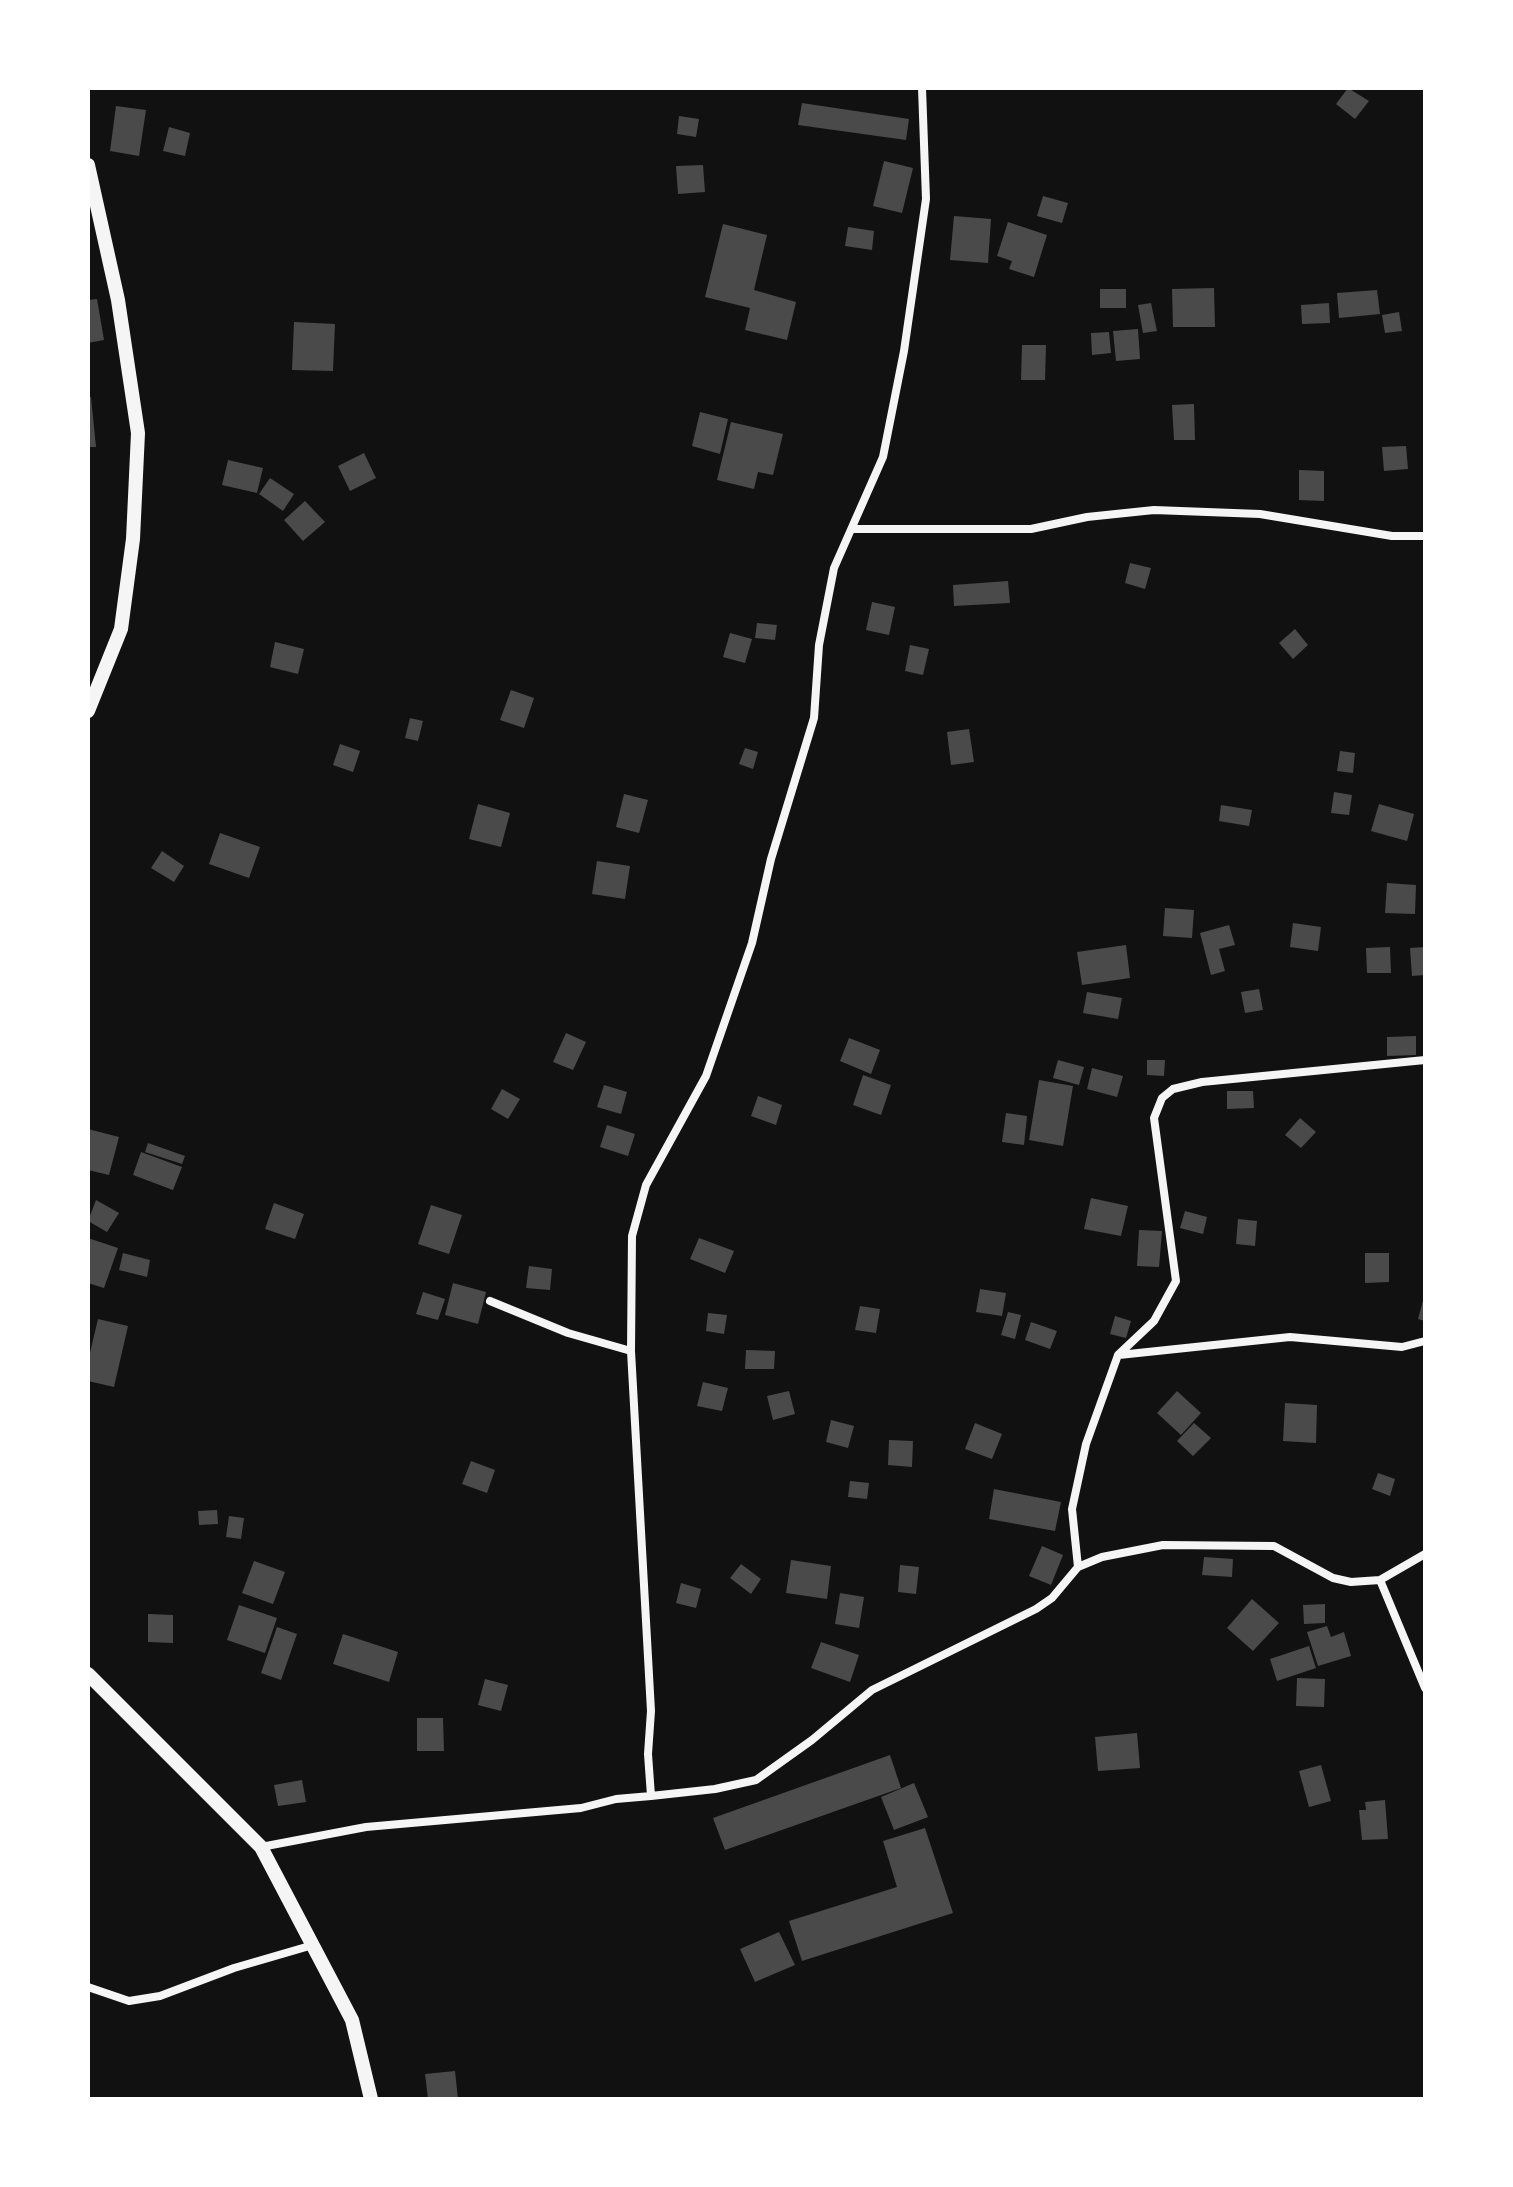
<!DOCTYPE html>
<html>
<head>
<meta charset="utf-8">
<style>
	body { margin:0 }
	#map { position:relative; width:1513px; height:2187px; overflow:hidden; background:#111; font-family:Rubik,sans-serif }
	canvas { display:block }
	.frame { position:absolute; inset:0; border:90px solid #fff; pointer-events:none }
</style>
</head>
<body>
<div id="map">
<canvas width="1513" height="2187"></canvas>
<div class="frame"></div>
</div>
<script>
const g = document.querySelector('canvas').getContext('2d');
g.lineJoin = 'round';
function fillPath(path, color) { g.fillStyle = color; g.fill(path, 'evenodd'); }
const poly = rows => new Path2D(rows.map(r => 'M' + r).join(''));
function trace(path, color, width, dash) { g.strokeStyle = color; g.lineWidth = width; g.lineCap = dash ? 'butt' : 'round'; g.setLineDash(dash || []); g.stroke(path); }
fillPath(poly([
	[1348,88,1369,101,1355,119,1336,104],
	[802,103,909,119,906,140,798,125],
	[116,106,146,110,139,156,110,151],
	[679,116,699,119,696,137,677,134],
	[169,127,190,133,185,156,163,151],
	[884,161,913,168,902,213,873,206],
	[703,165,705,192,678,194,676,166],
	[1043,196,1068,203,1062,223,1037,216],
	[954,216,991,219,988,263,950,260],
	[1008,222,1047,235,1034,277,1009,269,1012,261,997,256],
	[723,224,767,235,754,290,796,302,787,340,745,330,750,308,705,297],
	[848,227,874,231,872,250,845,246],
	[1214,288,1215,327,1173,327,1172,289],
	[1100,289,1126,289,1126,308,1100,308],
	[1377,290,1380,314,1339,318,1337,293],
	[97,299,104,340,88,343,88,300],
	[1151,303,1157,331,1143,333,1138,305],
	[1329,303,1330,323,1302,324,1301,305],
	[1399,312,1402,331,1385,333,1382,315],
	[294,322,335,324,333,371,292,370],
	[1138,329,1140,359,1116,361,1113,331],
	[1109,332,1111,353,1092,355,1091,333],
	[1022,345,1046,345,1045,380,1021,380],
	[88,397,91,397,96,447,88,447],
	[1194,404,1195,440,1174,440,1172,405],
	[700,412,728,419,720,454,692,446],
	[731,422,783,434,773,475,758,472,754,489,717,480],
	[1406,446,1408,469,1384,471,1382,447],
	[364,453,376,478,350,491,338,466],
	[228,460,263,468,257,493,222,485],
	[1299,470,1324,471,1324,501,1299,500],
	[270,478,294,494,283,511,259,494],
	[305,501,325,522,303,541,284,520],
	[1130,563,1151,568,1145,589,1125,583],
	[1008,581,1010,603,954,606,953,585],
	[872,602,895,607,889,635,866,630],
	[757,623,777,625,775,640,755,638],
	[1295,629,1308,645,1293,659,1279,643],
	[730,633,752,639,745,663,723,657],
	[275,642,304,649,298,674,270,667],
	[910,645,929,649,923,675,905,671],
	[511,690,534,698,524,728,500,720],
	[410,718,423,721,418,741,405,738],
	[969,729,974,762,951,765,947,732],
	[340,744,360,751,353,772,333,765],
	[745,748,758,752,753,769,739,764],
	[1340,751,1355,753,1353,773,1337,771],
	[1334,792,1352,795,1349,815,1331,813],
	[624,794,648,800,639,833,616,827],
	[478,804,510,813,501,847,469,839],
	[1379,804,1414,814,1407,841,1371,831],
	[1221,805,1252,810,1249,826,1219,821],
	[220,833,260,847,249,878,209,864],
	[162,851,184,866,174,882,151,868],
	[597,861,630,866,625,899,592,894],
	[1387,883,1416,885,1415,914,1385,913],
	[1165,908,1194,910,1192,938,1163,936],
	[1293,923,1321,927,1318,951,1290,947],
	[1229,925,1235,945,1219,949,1225,971,1211,975,1200,933],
	[1126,945,1130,978,1082,985,1077,952],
	[1390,947,1391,973,1367,973,1366,948],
	[1425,947,1425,975,1412,976,1410,948],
	[1259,989,1263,1010,1245,1013,1241,992],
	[1087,992,1122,998,1118,1019,1083,1013],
	[566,1033,586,1042,573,1070,553,1062],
	[1416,1036,1416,1055,1387,1056,1387,1037],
	[849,1038,880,1050,871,1074,840,1061],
	[1058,1060,1084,1067,1079,1085,1053,1078],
	[1147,1060,1165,1060,1164,1076,1147,1075],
	[1092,1068,1123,1076,1117,1097,1087,1089],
	[863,1075,891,1085,881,1115,853,1105],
	[1039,1080,1073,1086,1063,1146,1029,1140],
	[604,1085,627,1092,621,1114,597,1107],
	[502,1089,520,1099,508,1119,491,1109],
	[1227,1091,1253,1091,1254,1108,1227,1109],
	[758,1096,782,1105,776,1125,751,1116],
	[1006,1113,1027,1116,1024,1145,1002,1142],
	[1300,1118,1316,1132,1301,1148,1285,1135],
	[607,1125,635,1134,628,1156,600,1147],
	[88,1129,119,1137,109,1175,88,1170],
	[148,1143,185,1156,182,1164,145,1152],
	[141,1152,182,1167,173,1190,133,1175],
	[1091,1198,1128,1206,1121,1236,1084,1229],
	[96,1200,119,1213,107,1232,88,1221],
	[274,1203,304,1214,295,1239,265,1229],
	[431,1205,462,1215,449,1254,418,1244],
	[1185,1211,1207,1217,1203,1234,1180,1228],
	[1238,1219,1257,1221,1255,1246,1236,1244],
	[1139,1230,1162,1231,1159,1267,1137,1266],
	[88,1238,118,1248,104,1288,88,1283],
	[699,1238,734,1251,725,1273,690,1259],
	[123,1253,150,1260,147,1277,119,1270],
	[1365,1253,1389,1253,1389,1282,1365,1283],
	[529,1266,552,1269,550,1290,526,1288],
	[453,1283,486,1292,478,1324,445,1315],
	[980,1289,1006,1293,1002,1316,976,1312],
	[423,1292,445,1299,438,1320,416,1314],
	[1424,1297,1425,1298,1425,1321,1418,1319],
	[860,1306,880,1309,876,1333,855,1330],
	[1008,1312,1021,1315,1015,1339,1001,1335],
	[708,1313,727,1315,724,1334,706,1331],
	[1115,1316,1131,1321,1126,1338,1110,1334],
	[98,1319,128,1326,114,1387,88,1381,88,1361],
	[1031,1322,1057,1331,1050,1349,1025,1340],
	[746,1350,775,1351,774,1369,745,1369],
	[703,1382,728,1388,722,1411,697,1406],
	[789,1391,795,1414,773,1420,767,1396],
	[1177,1391,1201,1413,1181,1435,1157,1413],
	[1285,1403,1317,1405,1316,1443,1283,1441],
	[831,1420,854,1426,848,1448,826,1442],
	[975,1423,1002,1434,992,1459,965,1449],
	[1194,1423,1211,1438,1193,1456,1177,1441],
	[889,1440,913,1441,912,1467,888,1465],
	[471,1461,495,1470,487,1493,462,1484],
	[1378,1473,1395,1479,1390,1496,1372,1489],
	[850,1481,869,1483,867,1499,848,1497],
	[994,1489,1061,1502,1055,1531,989,1519],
	[217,1510,218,1524,199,1525,198,1511],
	[229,1516,244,1518,241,1539,226,1537],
	[1042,1546,1063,1555,1051,1585,1029,1576],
	[1204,1557,1233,1559,1232,1577,1202,1575],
	[791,1560,831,1566,827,1599,786,1593],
	[254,1561,285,1572,273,1604,242,1593],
	[741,1564,761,1579,751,1594,730,1578],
	[900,1565,919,1567,916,1594,898,1592],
	[681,1583,701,1589,696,1608,676,1603],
	[840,1593,864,1597,859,1628,835,1624],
	[1252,1599,1279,1623,1253,1651,1227,1628],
	[1325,1604,1325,1623,1304,1624,1303,1605],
	[239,1605,277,1618,265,1653,227,1640],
	[148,1614,173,1615,173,1643,148,1642],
	[1327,1626,1331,1637,1344,1632,1351,1656,1318,1666,1307,1632],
	[277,1627,297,1634,281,1680,261,1673],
	[343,1634,398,1652,389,1682,333,1664],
	[821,1642,859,1655,850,1682,811,1668],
	[1309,1646,1316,1668,1277,1681,1270,1659],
	[1297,1678,1325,1679,1324,1707,1296,1706],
	[485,1679,508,1685,501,1711,478,1705],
	[417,1718,443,1718,444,1751,417,1751],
	[1137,1733,1140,1768,1098,1771,1095,1737],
	[890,1755,901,1788,725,1850,713,1818],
	[1321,1765,1331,1801,1309,1807,1299,1771],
	[302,1780,306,1802,278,1806,274,1785],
	[914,1783,928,1817,894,1830,881,1797],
	[1385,1800,1388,1839,1362,1840,1359,1810,1366,1810,1365,1802],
	[925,1828,953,1913,802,1961,789,1921,897,1887,883,1841],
	[779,1932,795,1965,755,1982,740,1949],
	[455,2071,458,2099,428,2099,425,2074]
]), '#4a4a4a');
trace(poly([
	[854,529,1031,529,1087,517,1154,510,1260,514,1392,536,1425,536],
	[490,1301,568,1333,631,1351],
	[1119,1355,1290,1337,1402,1347,1425,1341],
	[1078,1567,1072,1509,1086,1444,1118,1355,1154,1321,1176,1281,1154,1118,1162,1098,1173,1089,1202,1082,1425,1060],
	[1380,1580,1425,1688],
	[651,1796,715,1789,756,1780,812,1740,872,1690,1036,1609,1052,1598,1078,1567,1102,1557,1163,1545,1274,1546,1333,1578,1351,1582,1380,1580,1425,1554],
	[261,1847,366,1827,581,1808,616,1799,651,1796,648,1754,651,1711,631,1351,632,1236,646,1185,706,1076,752,943,771,859,814,718,819,645,834,568,883,457,904,351,926,199,922,88],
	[88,1987,129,2001,160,1996,234,1968,313,1945]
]), '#f5f5f5', 8);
trace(poly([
	[88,165,118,300,138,433,133,539,121,629,88,711],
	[88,1674,261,1847,352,2020,371,2099]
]), '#f5f5f5', 14);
</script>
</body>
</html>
